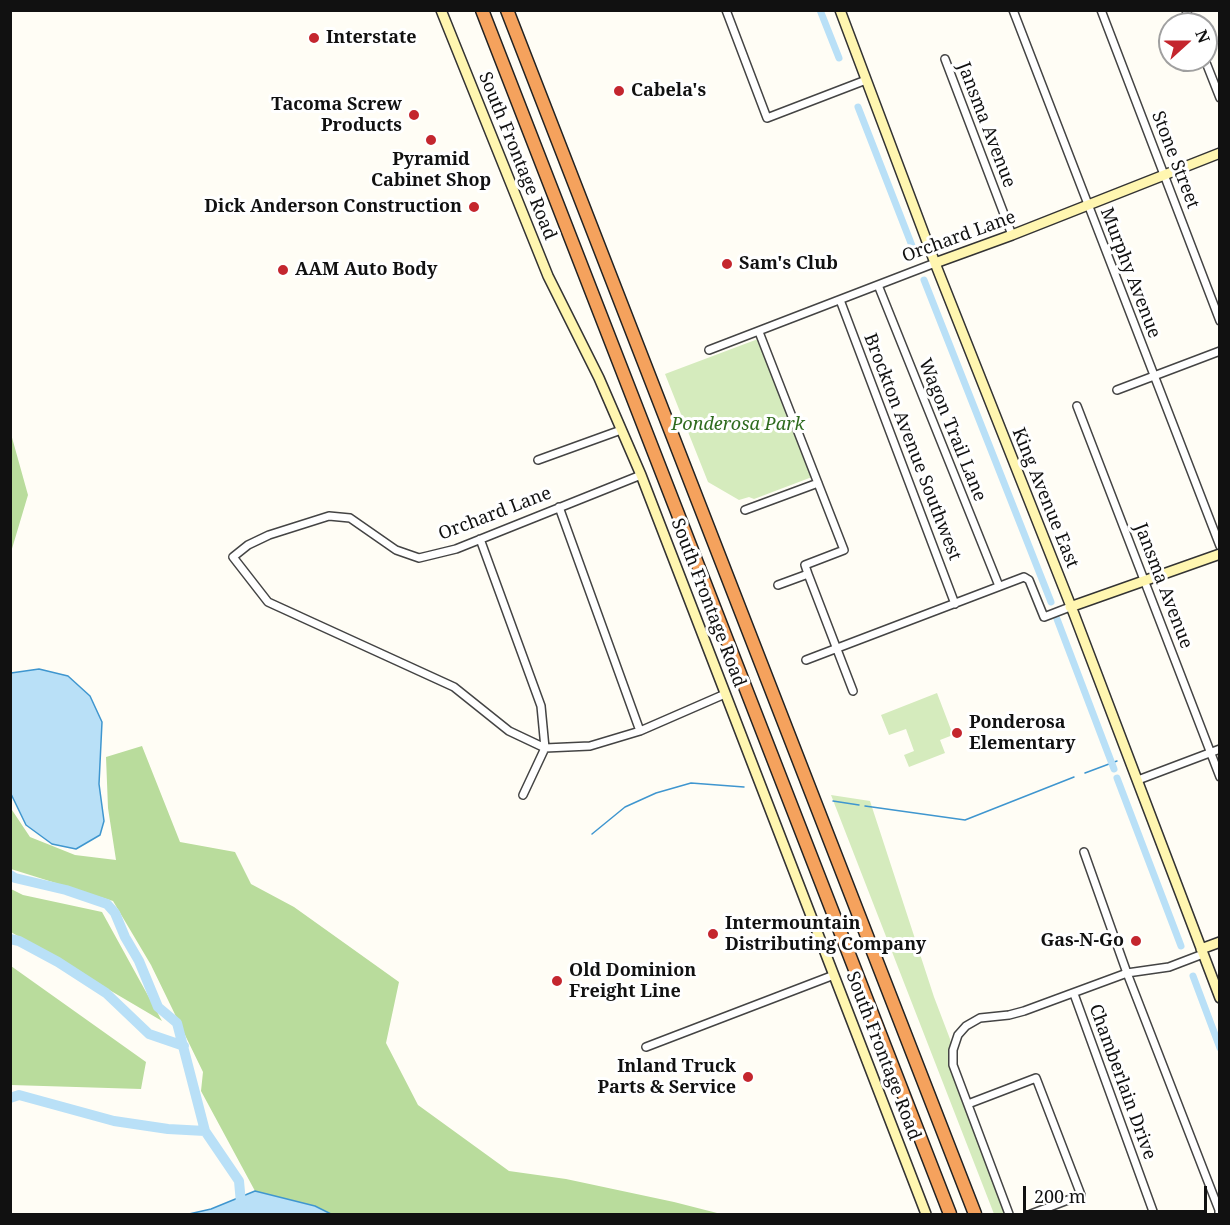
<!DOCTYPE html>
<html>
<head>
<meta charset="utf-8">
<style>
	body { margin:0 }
	#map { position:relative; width:1230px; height:1225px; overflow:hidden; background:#fffdf5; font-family:"Noto Serif",serif }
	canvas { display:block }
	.frame { position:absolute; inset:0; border:12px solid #111; pointer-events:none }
	.north { position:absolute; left:1158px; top:12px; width:60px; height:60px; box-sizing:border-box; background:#fff; border:2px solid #a0a0a0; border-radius:50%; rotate:69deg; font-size:16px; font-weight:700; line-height:24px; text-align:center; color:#111 }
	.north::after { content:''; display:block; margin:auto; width:21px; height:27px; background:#c4262e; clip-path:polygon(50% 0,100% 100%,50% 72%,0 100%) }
	.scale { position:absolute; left:1023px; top:1186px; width:184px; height:27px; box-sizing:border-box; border:3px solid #111; border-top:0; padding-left:8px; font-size:18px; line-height:21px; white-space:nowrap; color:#111; -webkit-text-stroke:4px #fff; paint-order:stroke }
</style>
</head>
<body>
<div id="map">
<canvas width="1230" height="1225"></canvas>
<div class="frame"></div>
<div class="north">N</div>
<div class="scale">200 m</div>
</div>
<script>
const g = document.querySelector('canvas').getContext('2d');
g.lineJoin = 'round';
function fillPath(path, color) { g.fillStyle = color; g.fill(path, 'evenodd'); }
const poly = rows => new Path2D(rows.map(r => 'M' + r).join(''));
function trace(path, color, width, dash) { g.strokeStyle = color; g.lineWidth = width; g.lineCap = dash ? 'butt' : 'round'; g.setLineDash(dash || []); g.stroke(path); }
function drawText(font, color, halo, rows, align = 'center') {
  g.font = font + ' "Noto Serif",serif'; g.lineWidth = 6; g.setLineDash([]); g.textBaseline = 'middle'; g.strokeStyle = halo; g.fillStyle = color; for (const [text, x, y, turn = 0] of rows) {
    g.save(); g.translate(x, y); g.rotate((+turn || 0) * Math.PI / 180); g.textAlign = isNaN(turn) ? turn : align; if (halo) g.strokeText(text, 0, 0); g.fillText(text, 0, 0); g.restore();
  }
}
fillPath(poly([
	[758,339,812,477,754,499,749,497,739,500,708,482,665,374],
	[937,693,953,735,940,740,945,753,909,767,904,755,914,751,906,729,889,735,881,715],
	[831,795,870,801,934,997,950,1039,953,1050,953,1065,1005,1214,994,1214]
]), '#d5ebbd');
fillPath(poly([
	[11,434,28,495,11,552,10,552],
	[142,746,180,842,235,852,251,884,294,907,399,982,386,1043,418,1105,509,1171,566,1179,674,1202,721,1214,331,1214,315,1206,255,1191,201,1091,203,1072,151,965,113,901,11,869,10,807,30,837,75,855,116,860,108,808,106,757],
	[11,889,23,895,102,912,162,1021,11,932],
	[11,966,146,1062,141,1089,11,1085]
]), '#b9dc9c');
const water = poly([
	[39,669,68,676,90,696,102,722,99,784,104,821,100,835,76,849,52,844,26,825,11,794,11,673,39,669],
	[255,1191,315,1206,331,1214,189,1214,211,1209,255,1191]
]);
fillPath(water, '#b9e0f7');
trace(water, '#3f96cf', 1.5);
trace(poly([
	[1085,773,1117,761],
	[833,801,859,805],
	[865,806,965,820,1074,777],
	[592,834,625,807,656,793,691,783,744,787]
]), '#3f96cf', 1.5);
trace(poly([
	[820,10,839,58],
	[858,107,916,256],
	[924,280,1051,602],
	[1057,619,1114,769],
	[1117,778,1181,946],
	[1193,976,1220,1048]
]), '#b9e0f7', 7);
trace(poly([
	[10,875,15,878,66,890,107,904,115,913,125,937,139,961,158,1007,177,1023,205,1131,239,1181,242,1214],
	[10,939,19,941,58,962,106,993,149,1034,184,1046],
	[10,1098,19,1095,114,1121,168,1129,205,1131]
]), '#b9e0f7', 10);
const street = poly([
	[726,10,767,118,866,80],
	[1013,10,1220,546],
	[1101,10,1220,321],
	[1186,10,1191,24],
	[945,59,1012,235],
	[1205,60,1220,98],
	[878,285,999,586],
	[840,300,955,604],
	[759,332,844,550,805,565,808,574,778,585],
	[709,350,935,263],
	[1117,390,1220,351],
	[1077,406,1220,777],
	[538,460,621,430],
	[641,475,456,549,419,558,396,550,350,518,329,516,269,535,248,545,233,557,268,602,454,687,509,731,545,748,590,746,640,731,725,694],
	[559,507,640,731],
	[745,510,818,483],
	[480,539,541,706,545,748,523,795],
	[808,574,853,691],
	[806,660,1024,577,1029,580,1044,617,1070,607],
	[1138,780,1220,749],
	[1084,852,1127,973,1219,1210,1219,1214],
	[1074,994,1154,1214],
	[646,1047,834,975],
	[968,1104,1036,1078,1081,1195,1031,1214],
	[1009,1214,953,1065,953,1050,958,1035,966,1026,980,1018,1009,1015,1024,1011,1127,973,1169,967,1203,954]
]);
const secondary = poly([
	[441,10,548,276,599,378,641,475,926,1214],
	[840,10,935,263,1074,614,1220,998],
	[935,263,1012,235,1220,153],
	[1070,607,1220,554],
	[1201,949,1220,942]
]);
const highway = poly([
	[482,10,950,1214],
	[507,10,975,1214]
]);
trace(street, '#444', 10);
trace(secondary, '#333', 12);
trace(highway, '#222', 15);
trace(street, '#fff', 7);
trace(secondary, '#fff6b0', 9);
trace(highway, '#f5a25d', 12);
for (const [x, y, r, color] of [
	[314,38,6,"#c4262e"],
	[619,91,6,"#c4262e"],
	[414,115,6,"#c4262e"],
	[431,140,6,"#c4262e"],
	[474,207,6,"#c4262e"],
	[727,264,6,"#c4262e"],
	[283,270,6,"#c4262e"],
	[957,733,6,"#c4262e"],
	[713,934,6,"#c4262e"],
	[1136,941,6,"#c4262e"],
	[557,981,6,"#c4262e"],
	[748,1077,6,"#c4262e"]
]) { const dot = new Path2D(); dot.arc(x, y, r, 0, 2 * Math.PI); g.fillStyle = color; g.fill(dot); trace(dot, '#fff', 2); }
drawText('bold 18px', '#111', '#fff', [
	["Interstate",326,38],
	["Cabela's",631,91],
	["Tacoma Screw",402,105,"right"],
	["Products",402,126,"right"],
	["Pyramid",431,160,"center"],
	["Cabinet Shop",431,181,"center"],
	["Dick Anderson Construction",462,207,"right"],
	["Sam's Club",739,264],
	["AAM Auto Body",295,270],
	["Ponderosa",969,723],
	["Elementary",969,744],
	["Intermountain",725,924],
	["Distributing Company",725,945],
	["Gas-N-Go",1124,941,"right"],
	["Old Dominion",569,971],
	["Freight Line",569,992],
	["Inland Truck",736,1067,"right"],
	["Parts & Service",736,1088,"right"]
], 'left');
drawText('18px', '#111', '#fff', [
	["Jansma Avenue",986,125,69],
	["South Frontage Road",517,156,68],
	["Stone Street",1175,160,69],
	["Orchard Lane",959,237,-20],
	["Murphy Avenue",1130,273,69],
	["Wagon Trail Lane",952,430,68],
	["Brockton Avenue Southwest",912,447,69],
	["King Avenue East",1045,498,68],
	["Orchard Lane",495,514,-21],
	["Jansma Avenue",1163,586,69],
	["South Frontage Road",708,603,69],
	["South Frontage Road",883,1056,69],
	["Chamberlain Drive",1122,1082,70]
]);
drawText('italic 18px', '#2f6b1f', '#fff', [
	["Ponderosa Park",738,425]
]);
</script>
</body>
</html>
